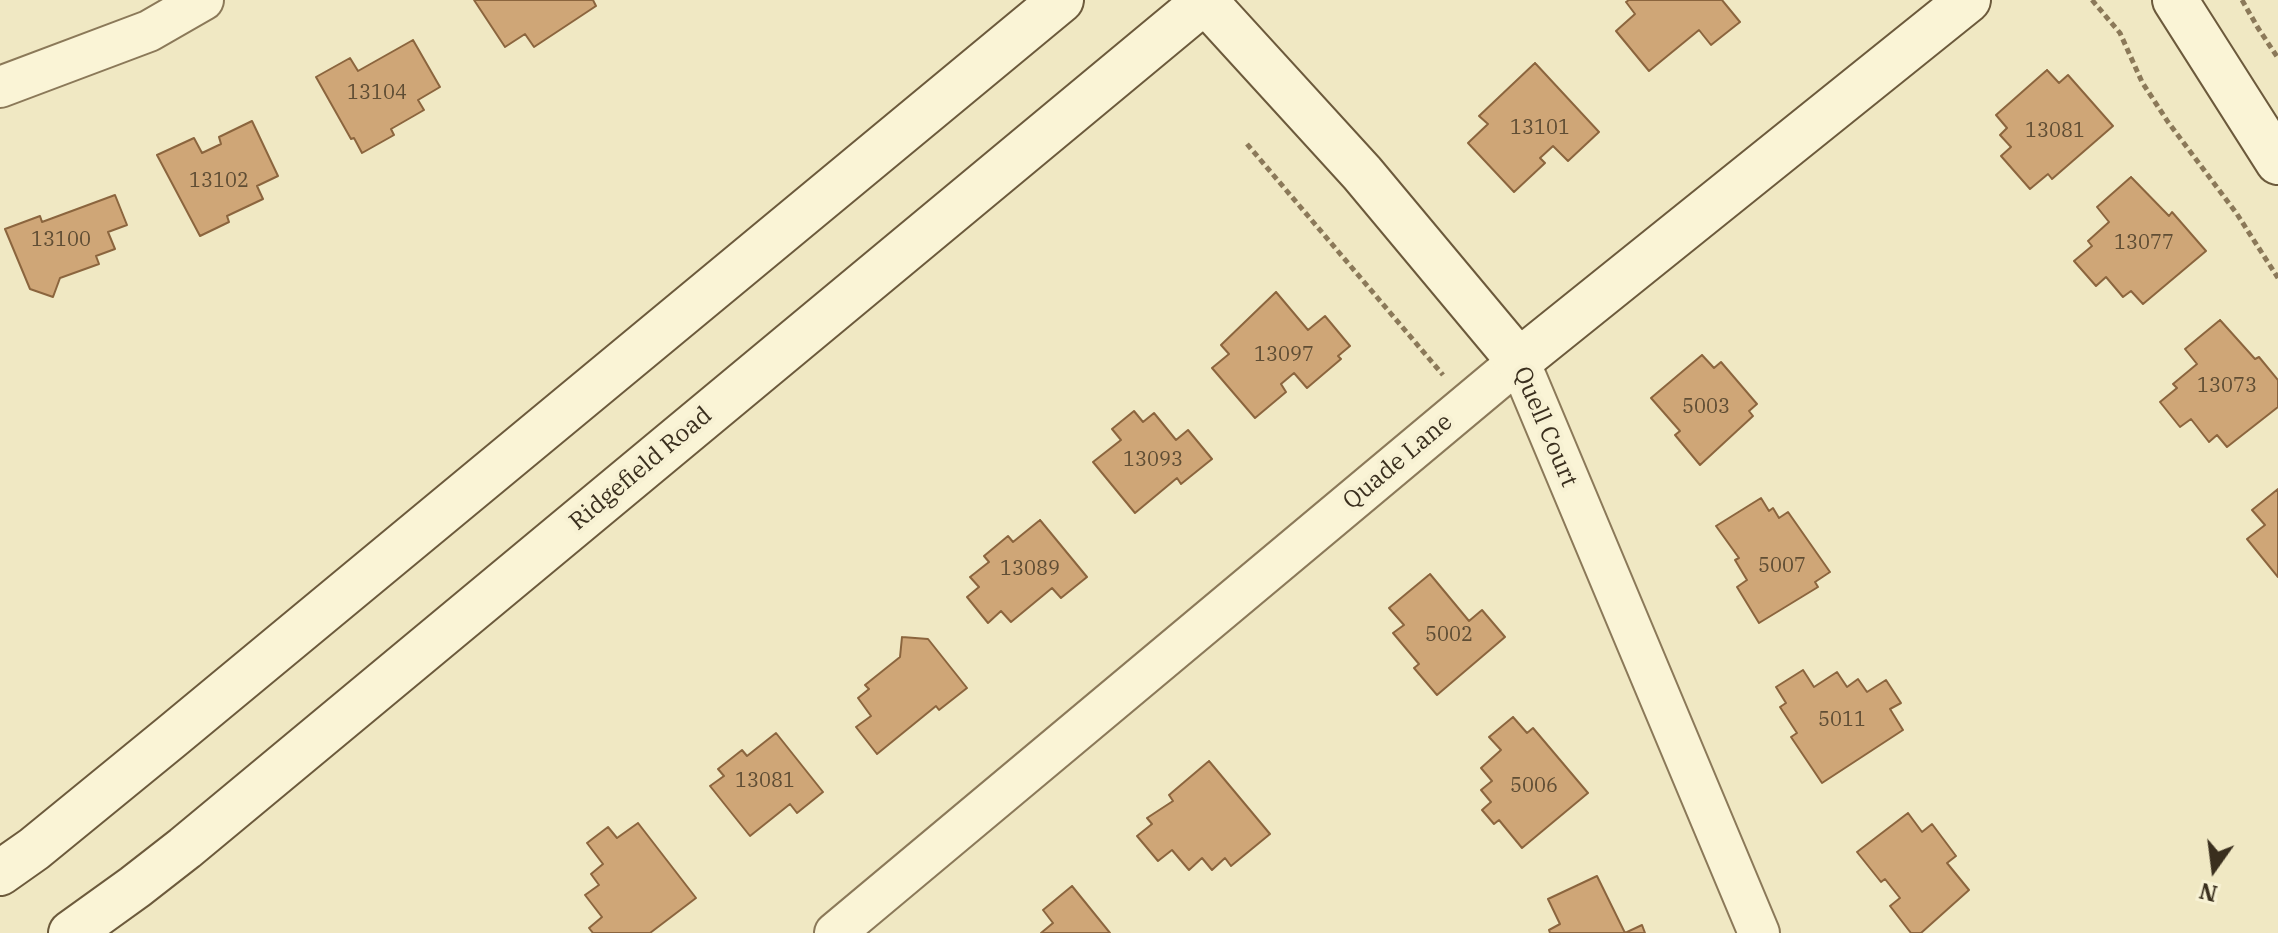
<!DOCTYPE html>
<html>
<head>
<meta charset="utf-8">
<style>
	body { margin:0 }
	#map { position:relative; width:2278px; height:933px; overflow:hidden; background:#f0e8c3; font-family:"IBM Plex Serif",serif }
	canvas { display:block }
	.north { position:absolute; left:2174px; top:829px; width:80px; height:80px; -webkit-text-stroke:6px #f7f1d3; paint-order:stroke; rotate:194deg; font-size:22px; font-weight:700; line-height:32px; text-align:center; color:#3a2f1e }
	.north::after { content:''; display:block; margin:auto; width:28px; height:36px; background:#3a2f1e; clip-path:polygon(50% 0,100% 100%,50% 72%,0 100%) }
</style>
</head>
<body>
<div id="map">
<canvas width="2278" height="933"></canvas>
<div class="north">N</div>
</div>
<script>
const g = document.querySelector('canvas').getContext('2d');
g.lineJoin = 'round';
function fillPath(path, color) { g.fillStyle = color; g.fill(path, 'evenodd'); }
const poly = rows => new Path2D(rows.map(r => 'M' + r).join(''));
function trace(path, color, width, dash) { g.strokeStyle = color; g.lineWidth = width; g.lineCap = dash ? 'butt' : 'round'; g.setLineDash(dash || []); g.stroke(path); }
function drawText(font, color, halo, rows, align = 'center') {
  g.font = font + ' "IBM Plex Serif",serif'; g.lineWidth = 8; g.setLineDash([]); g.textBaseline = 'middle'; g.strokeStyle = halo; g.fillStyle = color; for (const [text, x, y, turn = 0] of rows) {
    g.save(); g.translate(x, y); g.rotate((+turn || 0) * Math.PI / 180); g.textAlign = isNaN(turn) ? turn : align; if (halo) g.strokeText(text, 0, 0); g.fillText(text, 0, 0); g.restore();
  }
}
const building = poly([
	[474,0,593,0,596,6,534,47,525,34,505,47,474,0],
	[1629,0,1722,0,1740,22,1711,45,1699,30,1649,71,1616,31,1635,14,1626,2,1629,0],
	[413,40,440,87,418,100,424,110,391,129,394,135,362,153,354,138,351,139,316,77,350,58,358,71,413,40],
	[1535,63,1599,132,1568,161,1553,146,1540,158,1545,163,1514,192,1468,143,1488,124,1479,116,1535,63],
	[2047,70,2059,83,2068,75,2113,126,2052,179,2048,174,2030,189,2001,156,2011,147,2000,135,2007,128,1996,115,2047,70],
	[252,121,278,176,257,186,263,199,227,216,229,222,200,236,157,155,194,138,202,153,221,144,219,137,252,121],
	[2131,177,2169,216,2172,212,2206,251,2143,304,2131,291,2123,297,2106,277,2096,286,2074,261,2092,246,2088,241,2109,222,2097,207,2131,177],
	[115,195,127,225,108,232,115,249,96,256,99,264,60,278,53,297,30,289,5,229,40,216,42,222,115,195],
	[1276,292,1308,330,1325,316,1350,346,1338,356,1341,359,1307,388,1294,373,1281,384,1286,392,1255,418,1212,368,1229,354,1221,345,1276,292],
	[2220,320,2255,359,2259,357,2278,380,2278,407,2227,447,2217,435,2209,442,2191,419,2180,427,2160,402,2177,388,2173,384,2197,364,2185,349,2220,320],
	[1702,355,1714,368,1721,362,1757,404,1749,411,1753,416,1700,465,1675,435,1680,431,1651,398,1702,355],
	[1134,411,1143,422,1154,413,1176,440,1188,430,1212,459,1181,484,1177,478,1135,513,1093,462,1121,440,1112,429,1134,411],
	[2278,489,2278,577,2247,539,2265,525,2252,510,2278,489],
	[1761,498,1769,511,1773,508,1779,518,1788,512,1830,572,1815,582,1818,587,1759,623,1737,587,1747,580,1735,560,1739,558,1716,526,1761,498],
	[1040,520,1087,577,1061,598,1052,588,1011,622,1001,611,988,623,967,597,979,587,970,577,989,562,984,556,1008,536,1013,542,1040,520],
	[1430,574,1469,621,1482,610,1505,637,1437,695,1414,668,1419,664,1393,633,1404,625,1389,608,1430,574],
	[902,637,928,639,967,688,939,710,936,706,877,754,856,727,871,716,858,698,869,689,865,685,900,657,902,637],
	[1803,670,1814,687,1837,672,1847,687,1858,679,1867,692,1886,680,1901,703,1890,709,1903,730,1822,783,1791,737,1797,733,1780,707,1786,703,1776,687,1803,670],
	[1513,717,1527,733,1533,728,1588,793,1522,848,1499,820,1494,824,1482,810,1491,802,1481,790,1492,781,1481,768,1501,750,1489,737,1513,717],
	[776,733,823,792,797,813,790,804,750,836,710,786,724,776,718,769,742,750,747,756,776,733],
	[1209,761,1270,834,1231,866,1225,858,1212,870,1202,858,1189,870,1172,850,1158,861,1137,836,1152,824,1147,818,1173,801,1169,795,1209,761],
	[1908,813,1922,832,1932,824,1956,856,1947,863,1969,890,1921,933,1911,933,1890,906,1900,898,1885,879,1881,882,1857,852,1908,813],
	[638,823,696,898,650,933,593,933,589,928,602,917,585,895,599,885,591,874,603,864,587,843,608,827,617,838,638,823],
	[1597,876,1625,933,1642,925,1645,933,1550,933,1549,930,1560,924,1548,899,1597,876],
	[1072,886,1110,933,1041,933,1053,923,1043,910,1072,886]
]);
fillPath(building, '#cfa677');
trace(building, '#8b653e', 2);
const street = poly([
	[0,87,149,31,203,0],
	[835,933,1519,361,1759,933]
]);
const secondary = poly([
	[1204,0,1362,173,1519,361,1968,0],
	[2175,0,2278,162],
	[0,873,34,849,171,737,1061,0],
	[71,933,135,887,185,848,1206,0]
]);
trace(street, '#8b7959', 44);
trace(secondary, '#6c5a3c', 48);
trace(poly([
	[2092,0,2120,33,2142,82,2168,122,2237,214,2278,278],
	[2242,0,2258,28,2278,58],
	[1247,144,1443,375]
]), '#8b7959', 5, [6, 4]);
trace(street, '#faf4d6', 40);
trace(secondary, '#faf4d6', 44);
drawText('20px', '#5f4d34', null, [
	["13104",377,93],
	["13101",1540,128],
	["13081",2055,131],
	["13102",219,181],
	["13100",61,240],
	["13077",2144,243],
	["13097",1284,355],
	["13073",2227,386],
	["5003",1706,407],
	["13093",1153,460],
	["5007",1782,566],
	["13089",1030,569],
	["5002",1449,635],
	["5011",1842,720],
	["13081",765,781],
	["5006",1534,786]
]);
drawText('24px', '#3a2f1e', '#f7f1d3', [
	["Quell Court",1545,427,67],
	["Quade Lane",1398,462,-40],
	["Ridgefield Road",641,469,-40]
]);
</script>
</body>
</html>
